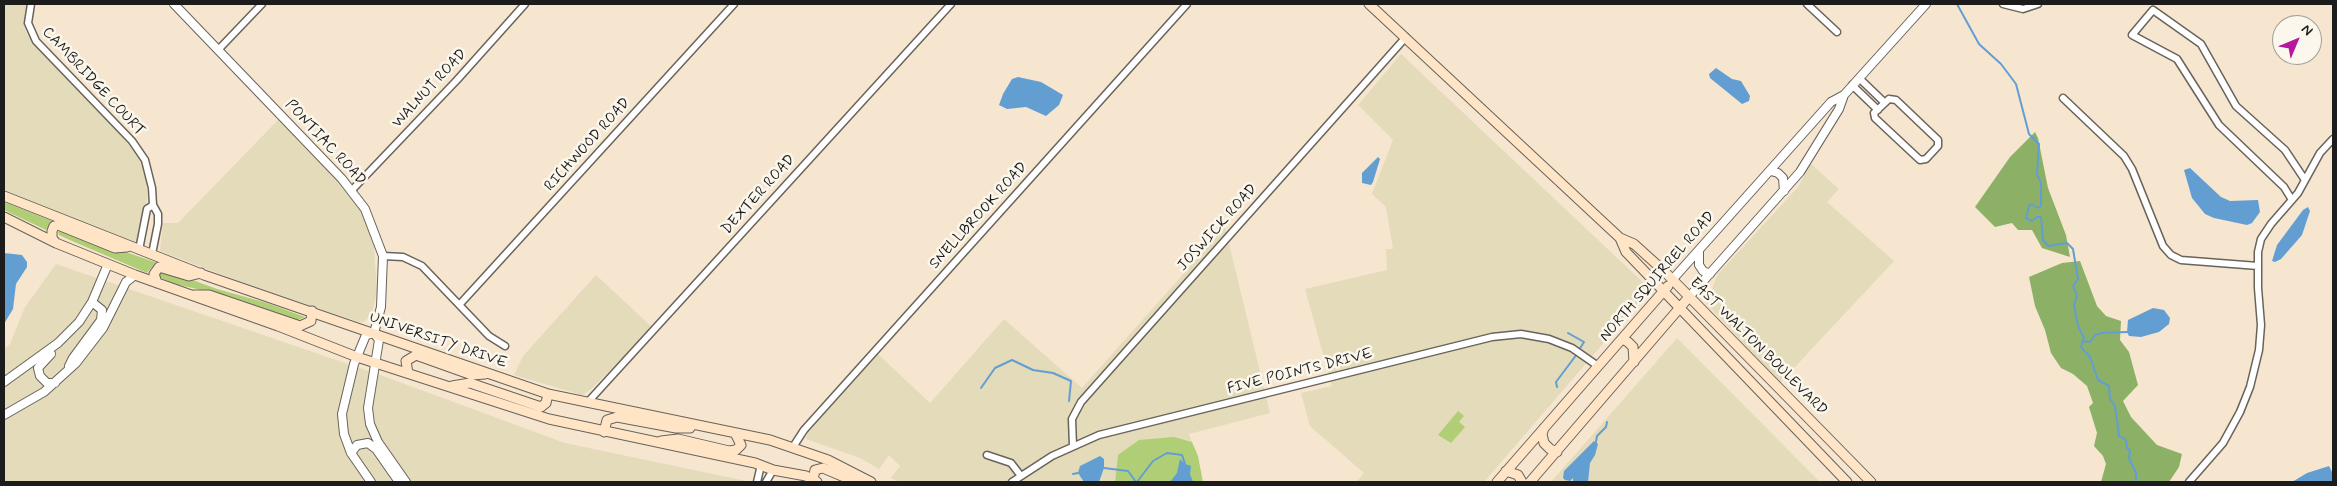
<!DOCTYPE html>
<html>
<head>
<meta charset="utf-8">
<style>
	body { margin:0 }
	#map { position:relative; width:2337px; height:486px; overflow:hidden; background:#f6e6cf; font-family:Mynerve,sans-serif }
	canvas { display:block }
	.frame { position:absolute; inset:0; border:5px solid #1c1c1c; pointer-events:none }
	.north { position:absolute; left:2272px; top:15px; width:50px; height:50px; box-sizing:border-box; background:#fbf7ec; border:1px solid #a29f99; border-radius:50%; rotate:45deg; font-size:14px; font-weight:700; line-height:20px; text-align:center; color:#1c1c1c }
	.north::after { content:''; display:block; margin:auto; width:18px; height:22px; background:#b5179e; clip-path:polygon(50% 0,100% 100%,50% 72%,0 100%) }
</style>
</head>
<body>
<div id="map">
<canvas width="2337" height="486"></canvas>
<div class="frame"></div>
<div class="north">N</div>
</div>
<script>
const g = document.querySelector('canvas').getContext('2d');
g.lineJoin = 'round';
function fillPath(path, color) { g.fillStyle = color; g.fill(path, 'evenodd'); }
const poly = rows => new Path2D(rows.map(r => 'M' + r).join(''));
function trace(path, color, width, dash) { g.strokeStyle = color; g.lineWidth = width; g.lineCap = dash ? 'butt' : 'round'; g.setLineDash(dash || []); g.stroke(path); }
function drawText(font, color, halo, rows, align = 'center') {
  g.font = font + ' Mynerve,sans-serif'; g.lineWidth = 5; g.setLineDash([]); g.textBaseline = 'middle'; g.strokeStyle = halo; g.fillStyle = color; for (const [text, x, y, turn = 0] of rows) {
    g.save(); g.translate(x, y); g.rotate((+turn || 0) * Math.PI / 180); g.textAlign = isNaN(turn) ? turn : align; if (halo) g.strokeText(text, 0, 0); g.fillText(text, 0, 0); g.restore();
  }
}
fillPath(poly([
	[4,4,28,4,24,20,25,30,32,42,124,139,143,164,146,173,147,198,141,235,136,242,4,190],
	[1401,54,1650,289,1484,482,1356,482,1364,473,1310,426,1301,393,1332,386,1305,289,1387,270,1386,249,1393,249,1386,207,1372,194,1393,140,1358,105],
	[280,118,351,194,364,216,374,247,377,291,372,313,364,322,359,322,249,285,160,251,163,223,178,223],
	[1810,163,1839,189,1827,202,1894,261,1780,383,1706,303,1718,274,1799,186],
	[1225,227,1270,413,1189,434,1192,442,1174,437,1118,455,1115,482,899,482,891,478,900,466,889,455,879,469,860,458,806,439,808,433,878,354,930,403,1004,319,1082,388],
	[56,264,383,376,565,443,751,482,4,482,4,349,10,344,25,307],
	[596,275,653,328,590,390,582,395,514,375,523,356],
	[1677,338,1820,482,1551,482]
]), '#e3dbba');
fillPath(poly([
	[4,202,52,221,46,230,4,210],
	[61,230,155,262,155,263,147,273,72,241,59,235,58,232],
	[166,270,217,289,267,303,305,317,298,320,228,296,175,284,159,277,159,273],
	[1458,411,1464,416,1459,422,1465,427,1451,443,1438,435],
	[1174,437,1192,442,1198,456,1203,482,1115,482,1118,455,1139,440]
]), '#b0ce75');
fillPath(poly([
	[2035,132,2038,138,2048,188,2066,235,2070,257,2042,248,2032,230,2018,230,2012,223,1995,227,1975,207,2010,157],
	[2080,261,2097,306,2106,316,2121,321,2120,340,2129,352,2138,385,2123,401,2131,417,2157,445,2182,454,2179,467,2169,482,2101,482,2106,464,2103,456,2094,446,2097,433,2089,407,2093,403,2087,386,2073,374,2061,368,2051,353,2045,330,2035,306,2029,277,2062,263]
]), '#8cb166');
fillPath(poly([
	[1716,68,1732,79,1741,81,1750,96,1749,101,1742,104,1710,78,1709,74],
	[1018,77,1041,82,1063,95,1059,105,1046,116,1026,107,1007,109,999,105,1003,94,1012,79],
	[1378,157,1380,159,1373,182,1371,185,1362,183,1362,173],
	[2190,168,2221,197,2230,201,2258,200,2260,212,2252,223,2247,225,2214,218,2205,214,2192,198,2184,170],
	[2308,207,2310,211,2302,235,2281,259,2275,262,2272,261,2277,245,2303,210],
	[4,253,22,255,27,262,27,267,16,284,13,309,4,324],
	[2153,308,2164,310,2170,318,2169,324,2159,332,2141,337,2129,336,2127,332,2128,320],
	[1594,441,1598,444,1595,455,1590,463,1588,482,1573,482,1573,478,1570,481,1565,480,1563,478,1564,471],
	[1100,456,1104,459,1104,468,1099,482,1084,482,1078,473,1080,466],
	[1180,459,1185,464,1191,466,1190,474,1193,482,1170,482,1177,473],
	[2329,466,2333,474,2333,482,2292,482,2307,473]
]), '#639ed3');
trace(poly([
	[1957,4,1979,44,2001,64,2016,84,2029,134,2039,144,2037,174,2041,183,2041,206,2038,208,2031,204,2029,206,2026,218,2032,221,2037,217,2041,217,2043,240,2048,246,2067,243,2073,249,2078,279,2073,286,2077,296,2074,305,2078,326,2084,338,2081,347,2090,357,2098,380,2109,386,2110,399,2115,406,2119,436,2126,440,2127,448,2130,451,2129,458,2136,473,2136,482],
	[1568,333,1584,342,1579,350],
	[2082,341,2090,342,2095,335,2101,333,2127,332],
	[1557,387,1556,382,1577,354],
	[981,388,995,368,1012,360,1033,370,1053,373,1071,381,1069,401],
	[1596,442,1597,436,1606,427,1607,422],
	[1104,468,1128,471,1136,482],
	[1073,474,1078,473],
	[1137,482,1153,461,1167,453,1182,455,1185,464]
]), '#639ed3', 2);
const minor = poly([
	[31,4,28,23,36,41,132,141,145,160,152,188,153,205,158,214,158,224,152,254],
	[1807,4,1837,32],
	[2003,4,2023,9,2038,4],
	[219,49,262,4],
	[1859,78,1885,103],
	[1852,85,1878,110],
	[2063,98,2124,156,2132,169,2163,246,2171,255,2181,260,2258,266],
	[1889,99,1896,100,1938,140,1938,146,1926,159,1920,160,1875,118,1874,113,1889,99],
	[352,190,457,80,525,4],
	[2292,200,2284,187,2219,125,2177,59,2132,35,2153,10,2201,44,2236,106,2285,150,2305,180],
	[139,250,147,209,153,205],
	[383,256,403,257,422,266,489,336,505,346],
	[460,304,734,4],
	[587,403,951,4],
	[1073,446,1072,419,1081,402,1406,37],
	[793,447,804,430,1187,4],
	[987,455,1011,463,1021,476],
	[757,482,761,465],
	[766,482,773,470],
	[1012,482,1052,456,1099,435,1492,337,1521,334,1549,339,1572,348,1598,366],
	[2189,482,2223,443,2240,412,2250,387,2259,350,2261,325,2258,288,2258,252,2261,239,2271,224,2298,193,2320,153,2333,139]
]);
const tertiary = poly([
	[174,4,342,179,365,209,383,256,381,307,374,333],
	[1771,171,1778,173,1783,178,1784,191],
	[1699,252,1699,265,1703,271,1710,274],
	[1672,280,1831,102,1844,95,1926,4],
	[1689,297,1800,172,1839,109,1844,95],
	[374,333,379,340,368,408,370,424,378,442,406,482],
	[51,354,38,368,40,376,47,383,55,383],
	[69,366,73,358,101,320,102,310,92,302],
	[4,382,58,343,79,322,92,302,108,264],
	[4,415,44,392,76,363,103,328,126,282,135,275],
	[351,453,357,445,368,443,376,449,399,482],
	[371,482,351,453,344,434,342,414,354,364,366,335,374,333]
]);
const secondary = poly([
	[1369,4,1620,238,1634,244,1665,272,1871,482],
	[4,196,204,275,548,394,770,440,828,460,871,482],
	[4,217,56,243,135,275,278,326,357,357,549,419,755,463,773,470,806,476,817,482],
	[1620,238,1626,252,1847,482],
	[56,243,52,238,52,231,54,226,58,225,115,248,127,247],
	[157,283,154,274,159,267,189,276,201,273],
	[194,295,209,295,300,326,311,321,312,311],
	[1622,339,1628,342,1633,347,1634,362],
	[408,373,406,361,416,355,472,375,485,374],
	[452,386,470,383,541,407,546,403,548,394],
	[1544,428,1542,434,1544,443,1550,449,1557,452],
	[604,432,607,420,617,417,676,428,690,428],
	[661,441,678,439,729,451,736,450,741,445,735,433],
	[1506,471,1518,475,1522,482],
	[813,480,815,470,823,468,856,482],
	[1497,482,1668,286],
	[1530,482,1689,297]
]);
trace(minor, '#68635b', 9);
trace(tertiary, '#68635b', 10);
trace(secondary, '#68635b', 11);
trace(minor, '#fff', 6);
trace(tertiary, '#fff', 8);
trace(secondary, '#ffe4c6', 9);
drawText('15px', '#1c1c1c', '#fbf7ec', [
	["CAMBRIDGE COURT",93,82,47],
	["WALNUT ROAD",430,89,-47],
	["PONTIAC ROAD",325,143,47],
	["RICHWOOD ROAD",588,145,-48],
	["DEXTER ROAD",759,195,-48],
	["SNELLBROOK ROAD",979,216,-48],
	["JOSWICK ROAD",1218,228,-48],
	["NORTH SQUIRREL ROAD",1658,277,-49],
	["UNIVERSITY DRIVE",438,341,19],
	["EAST WALTON BOULEVARD",1758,347,45],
	["FIVE POINTS DRIVE",1300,372,-14]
]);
</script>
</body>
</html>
